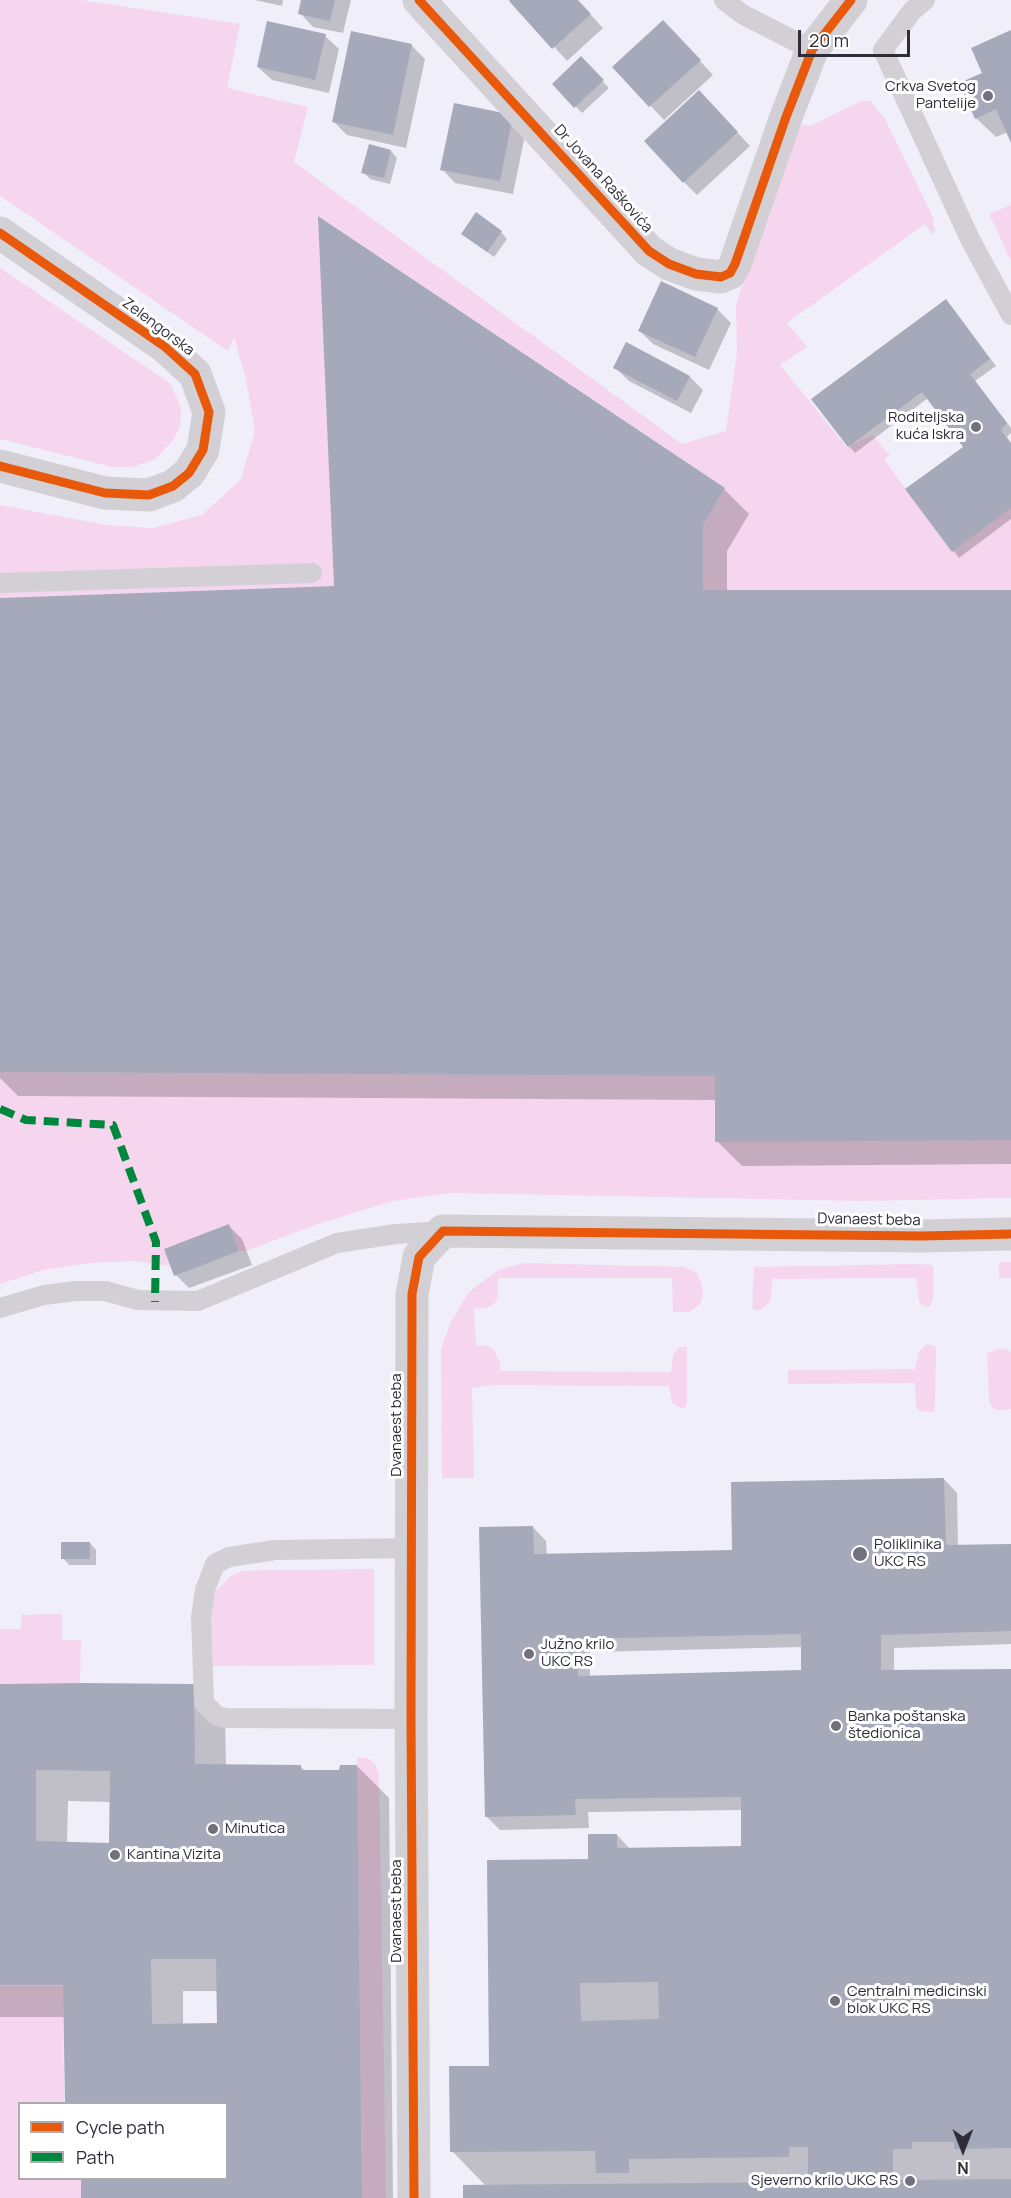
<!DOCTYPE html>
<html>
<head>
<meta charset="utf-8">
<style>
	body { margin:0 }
	#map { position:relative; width:1011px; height:2198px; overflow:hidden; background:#f0eef9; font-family:Manrope,sans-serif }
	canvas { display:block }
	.legend { position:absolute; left:18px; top:2102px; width:210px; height:78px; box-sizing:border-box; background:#fff; border:2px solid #ababb0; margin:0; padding:8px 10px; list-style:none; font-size:18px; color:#2e2c39 }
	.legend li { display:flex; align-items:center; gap:12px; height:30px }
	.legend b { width:30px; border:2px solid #ababb0 }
	.north { position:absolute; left:933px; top:2120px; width:60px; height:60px; -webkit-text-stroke:4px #fff; paint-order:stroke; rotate:180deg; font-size:16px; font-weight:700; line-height:24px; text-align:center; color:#2e2c39 }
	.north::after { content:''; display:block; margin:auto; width:21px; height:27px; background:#2e2c39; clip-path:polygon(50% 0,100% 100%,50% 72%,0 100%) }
	.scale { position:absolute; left:798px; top:30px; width:112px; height:27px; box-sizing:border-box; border:3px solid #2e2c39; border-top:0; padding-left:8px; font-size:18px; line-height:21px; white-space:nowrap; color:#2e2c39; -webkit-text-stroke:4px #fff; paint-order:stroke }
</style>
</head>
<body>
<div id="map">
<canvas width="1011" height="2198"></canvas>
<ul class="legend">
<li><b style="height:8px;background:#e8590c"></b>Cycle path</li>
<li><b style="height:8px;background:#00873e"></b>Path</li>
</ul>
<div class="north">N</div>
<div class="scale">20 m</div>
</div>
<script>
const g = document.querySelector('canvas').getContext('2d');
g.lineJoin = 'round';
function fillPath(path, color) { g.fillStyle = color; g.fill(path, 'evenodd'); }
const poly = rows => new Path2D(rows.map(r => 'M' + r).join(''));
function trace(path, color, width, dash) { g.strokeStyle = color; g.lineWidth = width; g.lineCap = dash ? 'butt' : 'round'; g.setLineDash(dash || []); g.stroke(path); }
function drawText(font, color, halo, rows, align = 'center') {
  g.font = font + ' Manrope,sans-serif'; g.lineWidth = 6; g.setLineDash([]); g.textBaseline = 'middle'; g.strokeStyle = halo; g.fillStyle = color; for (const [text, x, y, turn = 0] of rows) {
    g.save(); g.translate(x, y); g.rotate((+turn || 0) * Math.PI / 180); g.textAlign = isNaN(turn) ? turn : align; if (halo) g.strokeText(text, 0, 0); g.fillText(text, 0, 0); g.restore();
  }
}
fillPath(poly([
	[0,0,81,0,240,24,227,88,308,107,294,162,682,444,726,431,737,352,736,305,772,188,796,123,810,126,861,101,871,101,885,119,932,215,935,232,933,235,925,224,787,323,807,347,780,365,847,447,872,435,890,455,884,459,952,552,1011,508,1011,590,703,590,703,525,725,488,319,216,334,586,0,598,0,505,107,525,153,528,202,515,241,479,255,431,246,380,234,337,228,351,0,196],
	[1011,205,1011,261,989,214],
	[0,268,171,384,181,408,180,427,173,440,156,459,132,467,112,467,0,439],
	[0,1072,715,1076,1011,1140,1011,1198,862,1201,452,1193,393,1201,318,1224,246,1251,239,1251,229,1225,164,1249,170,1266,136,1261,89,1263,43,1270,0,1284],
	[999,1262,1011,1262,1011,1278,999,1278],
	[524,1263,685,1267,698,1274,703,1291,702,1300,698,1306,689,1312,673,1312,672,1278,498,1278,498,1295,496,1302,489,1307,474,1309,476,1345,487,1346,493,1349,500,1362,501,1371,671,1372,673,1354,680,1347,687,1347,687,1405,682,1409,672,1403,669,1386,494,1385,472,1388,474,1478,442,1478,441,1349,450,1324,468,1293,498,1270],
	[917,1264,933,1265,933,1300,929,1307,922,1305,919,1301,916,1278,772,1279,771,1298,768,1304,760,1310,754,1310,752,1307,754,1267],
	[927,1344,936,1347,935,1406,933,1412,919,1411,916,1407,915,1383,788,1384,788,1370,915,1369,919,1351],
	[996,1349,1005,1349,1011,1352,1011,1409,1006,1410,997,1410,993,1408,989,1401,987,1354],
	[374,1569,374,1665,211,1666,210,1605,215,1592,231,1576,242,1571,267,1570],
	[62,1614,62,1640,81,1640,80,1683,0,1684,0,1629,21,1629,21,1615],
	[357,1757,368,1758,375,1764,379,1774,386,2198,362,2198],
	[0,1986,63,1986,64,2103,20,2104,20,2178,81,2179,81,2198,0,2198]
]), '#f6d6ee');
fillPath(poly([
	[255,0,283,0,282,6],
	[303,0,351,0,343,33,313,27,300,13],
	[512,0,577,0,603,28,567,61],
	[1011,31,1011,139,1008,132,996,137,976,118,984,74],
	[352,33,412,46,425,59,406,148,347,135,333,121],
	[676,35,713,75,664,120,614,67],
	[325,36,339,49,329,93,272,80,258,67],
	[581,59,609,88,582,113,554,84],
	[455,105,526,130,513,194,455,183,442,169],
	[712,105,750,146,697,195,684,182],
	[391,151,397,158,390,184,370,179,363,172],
	[501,232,507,239,494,257,463,234],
	[952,307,996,366,975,381,1011,428,1011,433,1007,437,1011,443,1011,519,959,558,907,490,965,447,928,398,855,453,849,446],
	[717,309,731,323,709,370,653,344,640,331],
	[615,367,690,377,703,390,691,413,629,381],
	[724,489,749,514,727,551,727,592,1011,591,1011,1164,742,1166,717,1141,717,1100,18,1096,0,1078,0,600,336,587],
	[229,1226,242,1239,252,1265,189,1288,176,1275],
	[944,1479,957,1493,958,1547,1011,1546,1011,1644,894,1648,894,1671,1011,1670,1011,2198,464,2198,486,2186,452,2151,589,1861,617,1835,631,1850,743,1847,742,1810,588,1812,589,1828,500,1830,486,1816,533,1527,546,1541,547,1555,734,1551],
	[803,1647,803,1672,590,1677,590,1652],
	[90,1543,96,1550,96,1565,69,1565,63,1558],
	[0,1685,193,1686,225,1718,226,1766,301,1767,306,1772,341,1772,357,1766,389,1798,393,2198,82,2198,226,2178,226,2104,65,2017,0,2017],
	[68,1801,111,1802,110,1844,67,1843],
	[183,1991,218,1991,218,2025,183,2025]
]), '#0003');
fillPath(poly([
	[301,0,335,0,330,21,298,14],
	[510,0,578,0,591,14,552,49,509,1],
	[663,20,701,60,649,107,612,67],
	[267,21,326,34,315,80,257,67],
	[1011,30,1011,143,996,109,975,119,959,83,982,73,971,48],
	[351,31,412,44,393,135,332,122],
	[581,56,604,80,574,108,552,84],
	[699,90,738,132,683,183,644,141],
	[454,103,513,115,500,181,440,170],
	[369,144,391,150,384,178,361,173],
	[476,212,502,231,487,252,461,234],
	[318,216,725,488,703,525,703,590,1011,590,1011,1140,715,1142,715,1076,0,1072,0,598,334,586],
	[661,281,718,308,695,357,638,331],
	[946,299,990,359,970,374,1007,423,1001,430,1011,444,1011,508,952,552,905,489,963,447,922,392,848,447,811,399],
	[626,342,690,376,677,401,613,368],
	[229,1224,239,1251,174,1276,164,1249],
	[944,1478,946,1545,1011,1544,1011,1631,881,1635,881,1670,1011,1669,1011,2148,954,2149,954,2142,912,2142,912,2149,893,2149,893,2180,1011,2179,1011,2198,463,2198,463,2185,808,2182,808,2147,789,2147,789,2157,629,2159,629,2173,596,2173,595,2151,450,2152,449,2066,489,2066,487,1860,588,1859,588,1834,617,1834,617,1848,741,1846,741,1797,575,1799,576,1815,485,1817,479,1527,533,1526,534,1554,732,1550,731,1482],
	[801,1634,801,1670,578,1676,577,1639],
	[658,1982,659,2019,581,2021,580,1983],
	[61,1542,90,1542,90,1559,61,1559],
	[80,1683,194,1684,195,1764,301,1765,301,1770,339,1770,340,1765,357,1765,362,2198,81,2198,81,2178,226,2178,226,2104,65,2104,63,1985,0,1985,0,1684],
	[36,1770,110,1771,109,1843,36,1841],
	[151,1959,216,1959,217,2023,152,2024]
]), '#a5a9b9');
trace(poly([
	[724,0,742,14,812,50],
	[925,0,912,11,883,50,970,239,1011,315],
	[0,583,312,573],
	[0,1308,44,1295,75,1291,105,1291,138,1300,198,1301,337,1243,396,1234,443,1231],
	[411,1719,226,1718,217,1716,204,1703,201,1617,205,1590,215,1564,229,1557,275,1550,412,1548]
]), '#d2d0d4', 20);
trace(poly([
	[419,0,649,251,669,264,696,274,721,277,730,273,735,264,786,117,812,50,851,0],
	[414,2198,411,1719,412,1294,419,1257,443,1231,922,1236,1011,1234]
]), '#d2d0d4', 33);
trace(poly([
	[0,233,164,346,195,374,209,412,203,450,189,473,173,486,149,495,105,493,0,466]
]), '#d2d0d4', 33);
trace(poly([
	[0,1109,26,1120,113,1125,156,1242,155,1302]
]), '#00873e', 8, [15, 8]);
trace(poly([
	[419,0,649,251,669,264,696,274,721,277,730,273,735,264,786,117,812,50,851,0],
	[0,233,164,346,195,374,209,412,203,450,189,473,173,486,149,495,105,493,0,466],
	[414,2198,411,1719,412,1294,419,1257,443,1231,922,1236,1011,1234]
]), '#e8590c', 9);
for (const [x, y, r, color] of [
	[988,96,6,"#72707c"],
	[976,427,6,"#72707c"],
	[860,1554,8,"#72707c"],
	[529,1654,6,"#72707c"],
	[836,1726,6,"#72707c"],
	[213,1829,6,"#72707c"],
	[115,1855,6,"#72707c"],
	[835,2001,6,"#72707c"],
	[910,2181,6,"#72707c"]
]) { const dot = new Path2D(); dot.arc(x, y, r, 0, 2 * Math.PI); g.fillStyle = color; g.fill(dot); trace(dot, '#fff', 2); }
drawText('15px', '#2e2c39', '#fff', [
	["Crkva Svetog",976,87,"right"],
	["Pantelije",976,104,"right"],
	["Roditeljska",964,418,"right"],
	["kuća Iskra",964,435,"right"],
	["Poliklinika",874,1545],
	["UKC RS",874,1562],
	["Južno krilo",541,1645],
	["UKC RS",541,1662],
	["Banka poštanska",848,1717],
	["štedionica",848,1734],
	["Minutica",225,1829],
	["Kantina Vizita",127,1855],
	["Centralni medicinski",847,1992],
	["blok UKC RS",847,2009],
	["Sjeverno krilo UKC RS",898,2181,"right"]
], 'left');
drawText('15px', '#2e2c39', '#fff', [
	["Dr Jovana Raškovića",603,179,48],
	["Zelengorska",158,327,37],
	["Dvanaest beba",869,1220,1],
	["Dvanaest beba",397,1425,-90],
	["Dvanaest beba",397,1911,-90]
]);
</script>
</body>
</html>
